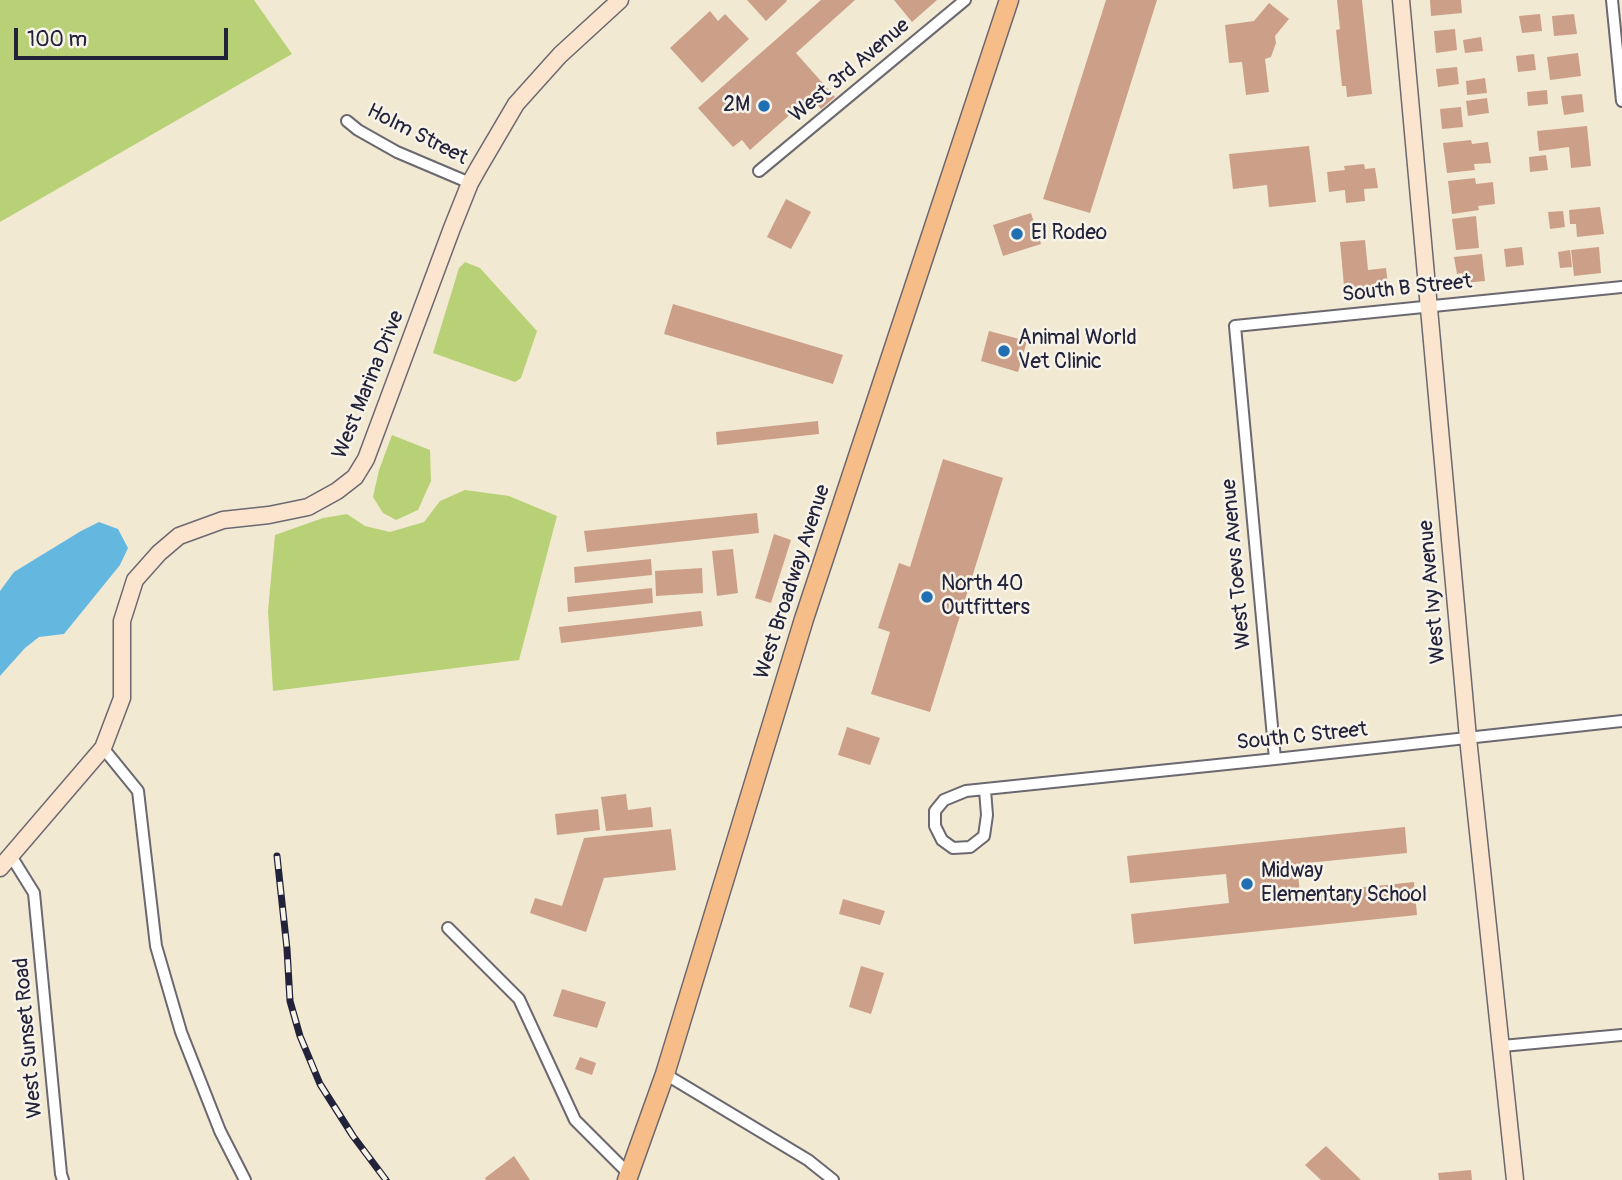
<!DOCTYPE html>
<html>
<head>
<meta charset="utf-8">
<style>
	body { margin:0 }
	#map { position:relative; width:1622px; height:1180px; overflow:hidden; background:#f2e9d3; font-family:Pangolin,sans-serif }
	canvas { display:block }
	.scale { position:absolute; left:14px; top:28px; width:214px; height:32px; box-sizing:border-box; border:4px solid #22223b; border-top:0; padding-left:9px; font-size:21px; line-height:24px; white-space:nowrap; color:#22223b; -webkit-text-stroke:5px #f7f3e8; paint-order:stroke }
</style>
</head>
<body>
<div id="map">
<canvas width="1622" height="1180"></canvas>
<div class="scale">100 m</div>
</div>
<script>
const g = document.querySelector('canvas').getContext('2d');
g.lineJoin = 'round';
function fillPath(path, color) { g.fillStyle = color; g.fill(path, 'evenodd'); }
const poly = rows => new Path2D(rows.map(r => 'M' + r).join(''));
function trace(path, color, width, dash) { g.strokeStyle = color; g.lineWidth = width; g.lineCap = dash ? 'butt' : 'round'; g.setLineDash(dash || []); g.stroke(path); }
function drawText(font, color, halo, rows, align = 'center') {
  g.font = font + ' Pangolin,sans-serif'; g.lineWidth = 5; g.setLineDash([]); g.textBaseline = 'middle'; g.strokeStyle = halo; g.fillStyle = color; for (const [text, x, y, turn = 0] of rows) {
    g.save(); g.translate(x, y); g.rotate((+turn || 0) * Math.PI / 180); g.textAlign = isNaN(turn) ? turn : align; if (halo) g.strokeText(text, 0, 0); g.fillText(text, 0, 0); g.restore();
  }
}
fillPath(poly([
	[0,0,254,0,292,54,0,222],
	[465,262,480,268,537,331,521,378,515,382,433,353,459,268],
	[392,435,430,450,431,481,418,510,396,520,383,513,373,497,379,470],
	[465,490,509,496,557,516,519,660,273,691,268,611,275,535,323,518,347,514,365,526,390,532,424,522,440,501]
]), '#b8d176');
fillPath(poly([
	[99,522,118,529,128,548,120,565,64,634,39,637,25,648,0,676,0,591,14,572,81,531]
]), '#64b8e0');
fillPath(poly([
	[747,0,786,0,787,1,766,21],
	[821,0,855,0,796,53,835,97,821,109,810,97,750,150,742,140,733,147,698,108],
	[894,0,937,0,912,22],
	[1106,0,1157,0,1090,213,1043,199],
	[1337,0,1362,0,1372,94,1347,97,1346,86,1342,86,1336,30,1340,29],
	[1430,0,1461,0,1462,13,1431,16],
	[1269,3,1289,19,1275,36,1276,43,1271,57,1265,59,1269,92,1246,95,1242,62,1229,63,1225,25,1254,21],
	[710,11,718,21,725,14,749,39,702,83,670,48],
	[1540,14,1542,31,1522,33,1519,16],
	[1574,14,1577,34,1554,36,1552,16],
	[1455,29,1457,50,1436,53,1434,31],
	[1481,37,1483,51,1465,53,1463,40],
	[1578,53,1581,76,1550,80,1547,57],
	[1534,54,1536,70,1518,72,1516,56],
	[1457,67,1459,84,1438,87,1436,69],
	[1485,78,1487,93,1467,95,1466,81],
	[1547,90,1548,104,1528,106,1527,92],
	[1582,94,1584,112,1564,115,1561,96],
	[1487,98,1489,113,1468,116,1466,101],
	[1461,107,1463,127,1442,129,1440,109],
	[1587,126,1591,166,1571,168,1569,147,1539,151,1537,131],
	[1471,140,1472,144,1488,142,1491,163,1474,164,1475,170,1447,173,1443,143],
	[1309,146,1316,202,1269,207,1267,185,1233,189,1229,154],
	[1546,155,1548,170,1530,172,1529,157],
	[1364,164,1365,169,1375,168,1378,188,1364,189,1365,201,1346,203,1345,190,1329,192,1327,172,1345,170,1344,166],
	[1475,178,1476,184,1493,182,1495,204,1478,206,1479,210,1452,214,1448,181],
	[786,199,811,212,791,249,767,237],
	[1600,207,1604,234,1577,237,1576,224,1570,224,1569,210],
	[1563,211,1565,227,1550,229,1548,212],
	[1031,213,1041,244,1003,256,993,225],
	[1476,216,1479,248,1456,250,1452,219],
	[1365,240,1368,270,1386,268,1389,293,1345,297,1340,242],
	[1522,247,1524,265,1506,267,1504,249],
	[1599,247,1601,273,1574,276,1571,250],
	[1570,250,1572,267,1560,268,1558,252],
	[1482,254,1485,281,1463,283,1462,273,1457,274,1454,257],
	[673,304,843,355,833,384,664,334],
	[989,331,1027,341,1018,372,981,361],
	[818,421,819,434,717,445,716,432],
	[943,459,1003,478,930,712,871,694,890,632,878,628,899,563,910,567],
	[757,513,759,533,587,552,584,531],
	[774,534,791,540,771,603,755,598],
	[733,549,738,593,717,596,712,551],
	[651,559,652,575,575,583,574,567],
	[702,568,703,593,656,596,655,571],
	[652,588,653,603,568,612,567,597],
	[701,611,703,626,561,643,559,627],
	[847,727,880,738,870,765,838,755],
	[626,794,628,810,651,807,653,827,606,831,601,797],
	[598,809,600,830,557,835,555,814],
	[1405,827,1407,853,1297,864,1300,894,1414,882,1417,915,1134,944,1131,914,1229,903,1226,874,1130,883,1127,856],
	[671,829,676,870,604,878,586,932,530,913,535,898,562,906,584,838],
	[843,899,885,911,880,925,839,914],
	[861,966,884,973,871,1014,849,1007],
	[562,989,606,1002,597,1028,553,1016],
	[580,1057,596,1063,592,1075,575,1069],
	[1326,1146,1361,1180,1321,1180,1305,1165],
	[514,1156,530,1180,486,1180,485,1178],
	[1471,1170,1472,1180,1439,1180,1438,1173]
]), '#cc9f88');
const street = poly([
	[1612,0,1622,101],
	[347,121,358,130,397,152,470,183],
	[759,171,965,0],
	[103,748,138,791,156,946,181,1032,220,1131,245,1180],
	[1275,759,1235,326,1622,287],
	[985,790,987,815,984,836,970,847,953,848,942,840,935,826,935,811,944,800,966,791,1275,759,1622,721],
	[11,856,34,893,61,1174,63,1180],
	[448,928,519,999,575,1120,629,1174],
	[1502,1046,1622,1035],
	[665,1074,808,1160,833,1180]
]);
const secondary = poly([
	[1401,0,1468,738,1515,1180],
	[0,868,103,748,122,698,122,621,135,580,159,553,179,536,223,520,269,515,308,507,337,491,355,477,366,459,452,228,470,183,479,167,516,104,560,55,620,0]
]);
const primary = poly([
	[627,1180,665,1074,804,619,1009,0]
]);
trace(street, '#6b6870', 14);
trace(secondary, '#6b6870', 19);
trace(primary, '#6b6870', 21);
trace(street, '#fff', 10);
trace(secondary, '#fce5cf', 16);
trace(primary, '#f7bd88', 18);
const rail = poly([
	[277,856,287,949,290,1001,300,1036,320,1084,353,1136,386,1180]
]);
trace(rail, '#22223b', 7);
trace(rail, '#f7f3e8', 4.5, [13]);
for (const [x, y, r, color] of [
	[764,106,7,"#1f6fb2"],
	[1017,234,7,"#1f6fb2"],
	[1004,351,7,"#1f6fb2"],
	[927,597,7,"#1f6fb2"],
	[1247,884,7,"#1f6fb2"]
]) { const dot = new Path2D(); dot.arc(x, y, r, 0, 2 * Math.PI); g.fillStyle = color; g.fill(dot); trace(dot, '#f7f3e8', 2.5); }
drawText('21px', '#22223b', '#f7f3e8', [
	["West 3rd Avenue",850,71,-40],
	["Holm Street",417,135,27],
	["South B Street",1407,289,-6],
	["West Marina Drive",369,385,-68],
	["West Toevs Avenue",1237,564,-95],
	["West Broadway Avenue",793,582,-72],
	["West Ivy Avenue",1433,592,-95],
	["South C Street",1302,737,-6],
	["West Sunset Road",29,1038,-95]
]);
drawText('21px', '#22223b', '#f7f3e8', [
	["2M",750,106,"right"],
	["El Rodeo",1031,234],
	["Animal World",1018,339],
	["Vet Clinic",1018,363],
	["North 40",941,585],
	["Outfitters",941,609],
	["Midway",1261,872],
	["Elementary School",1261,896]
], 'left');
</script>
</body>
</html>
